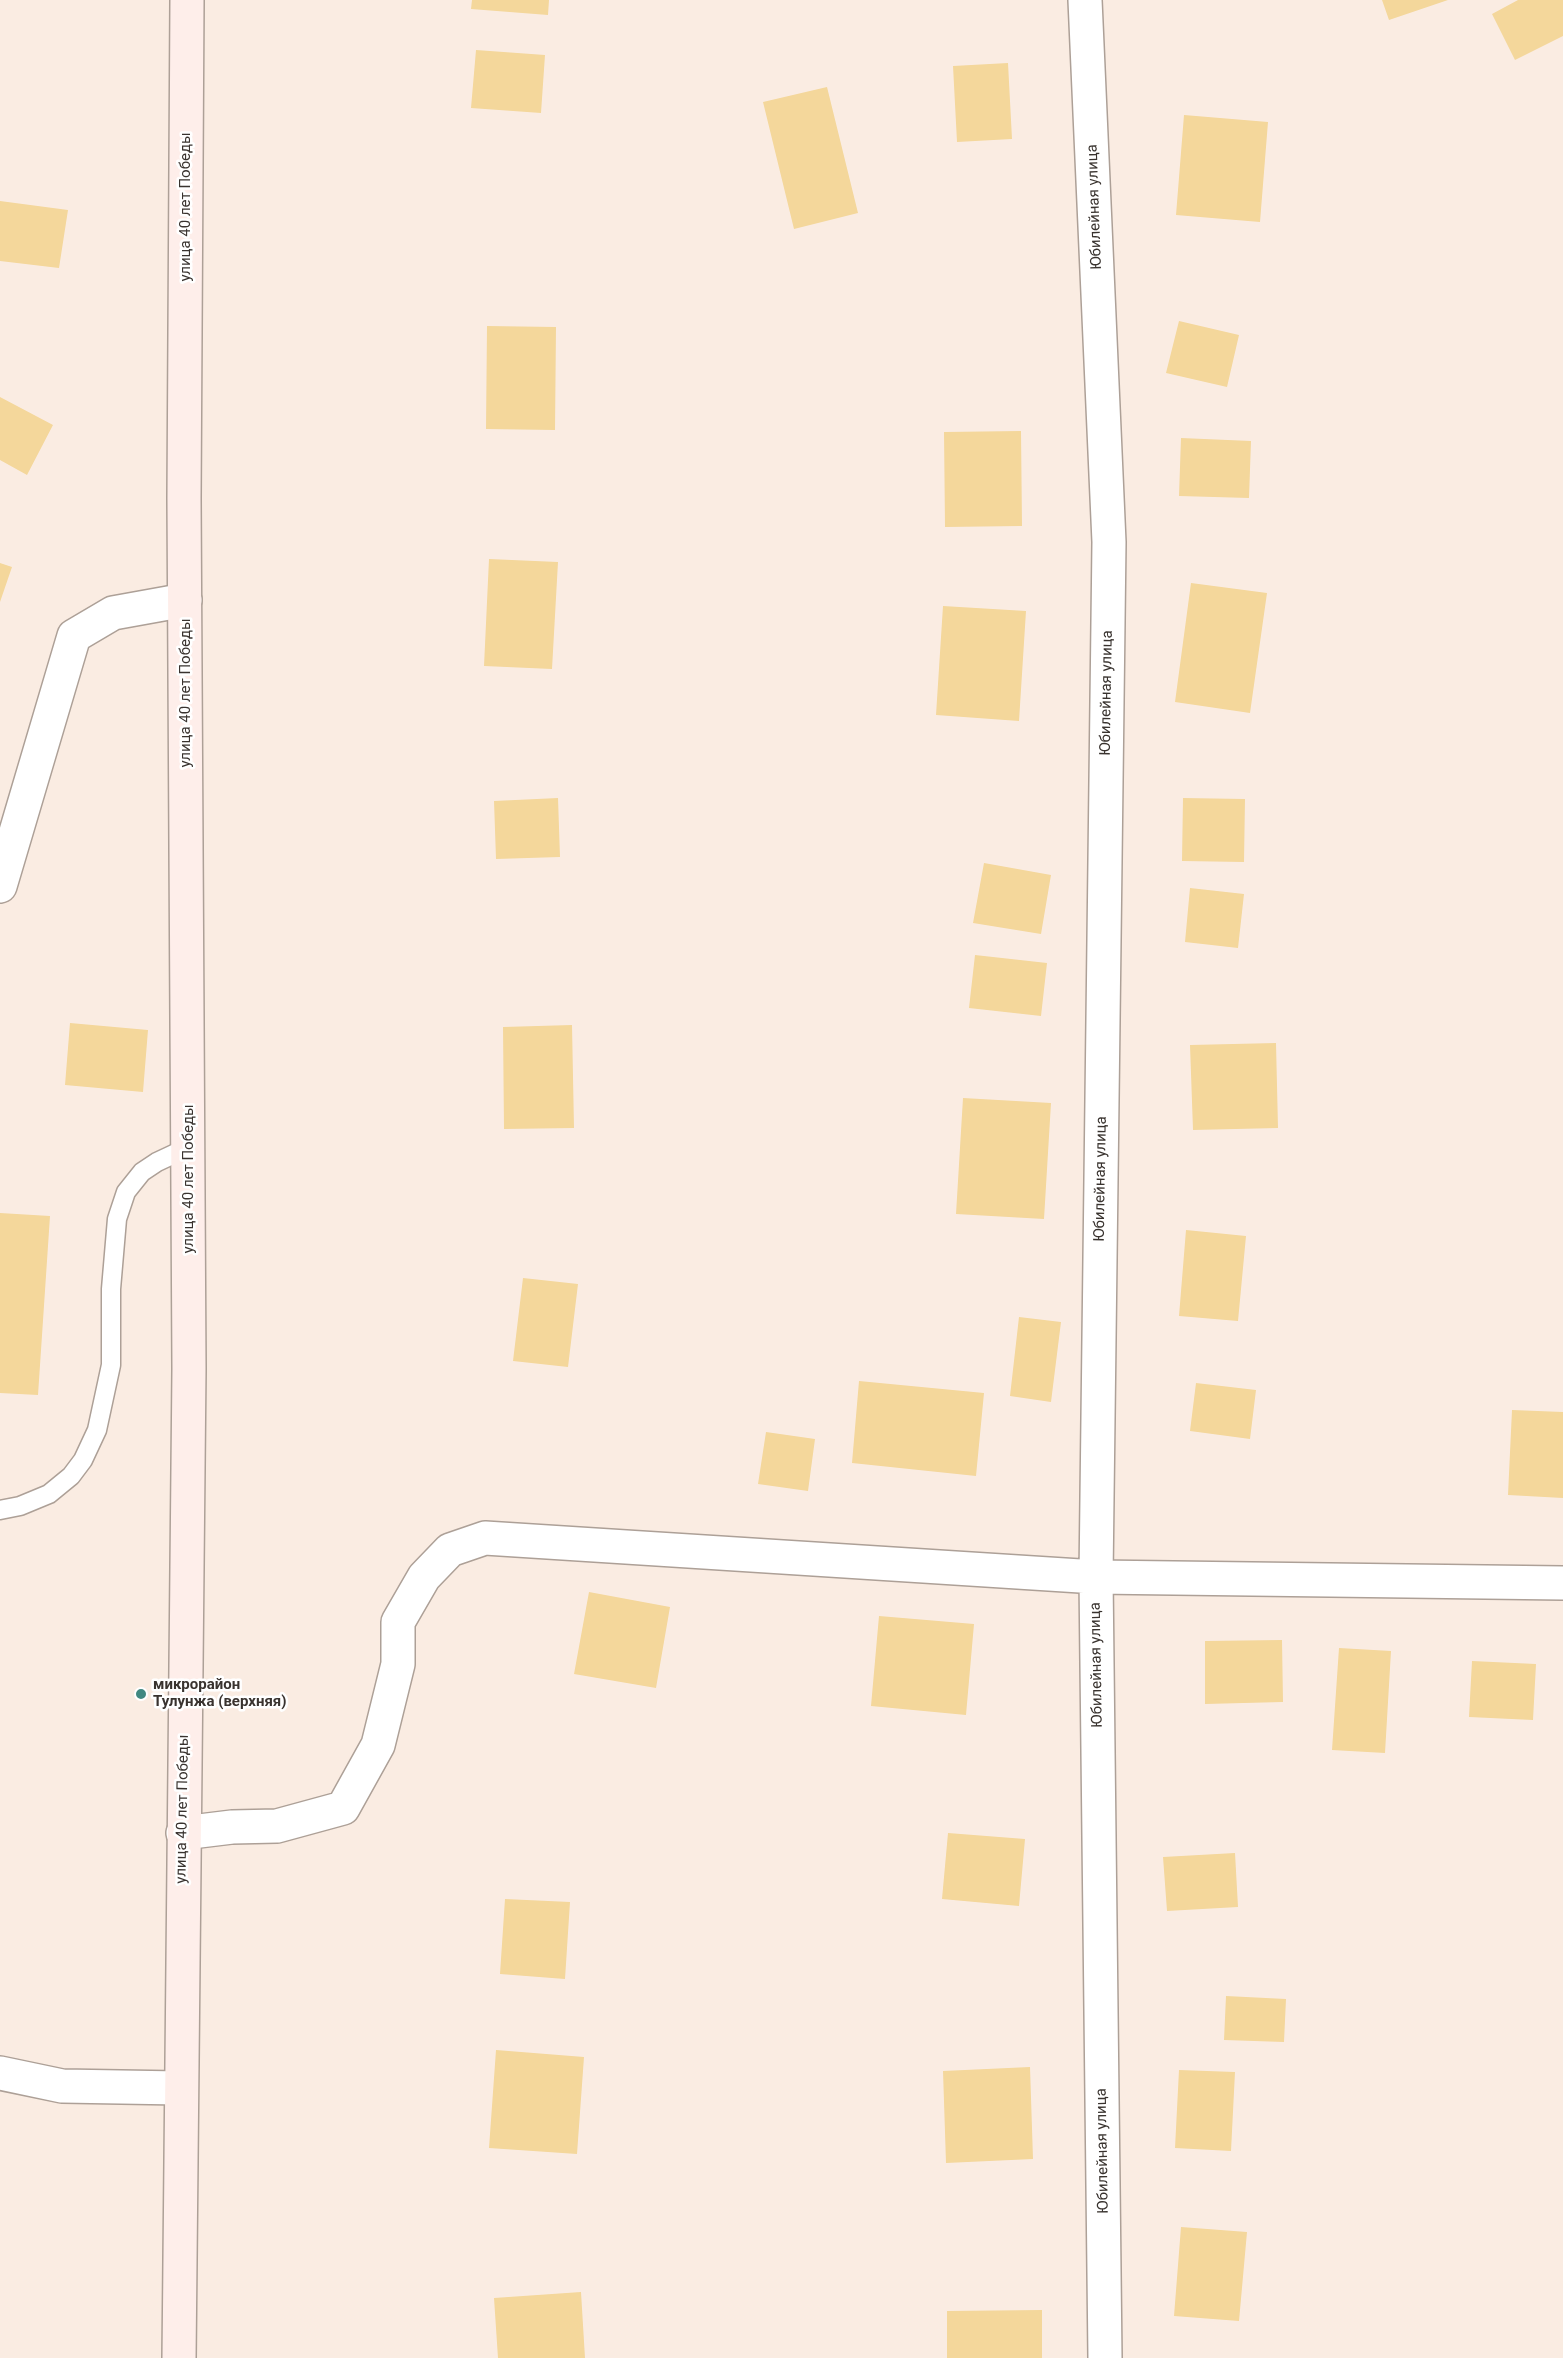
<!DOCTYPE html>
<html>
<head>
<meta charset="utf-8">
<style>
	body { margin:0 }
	canvas { display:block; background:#faece2 }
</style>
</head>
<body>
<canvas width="1563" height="2358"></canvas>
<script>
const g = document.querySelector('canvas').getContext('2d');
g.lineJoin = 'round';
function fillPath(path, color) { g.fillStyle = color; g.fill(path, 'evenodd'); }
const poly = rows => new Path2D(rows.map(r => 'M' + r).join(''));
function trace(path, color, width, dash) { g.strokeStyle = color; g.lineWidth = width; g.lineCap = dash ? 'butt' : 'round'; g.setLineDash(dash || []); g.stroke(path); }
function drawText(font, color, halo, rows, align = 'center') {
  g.font = font + ' Roboto,sans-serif'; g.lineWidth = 5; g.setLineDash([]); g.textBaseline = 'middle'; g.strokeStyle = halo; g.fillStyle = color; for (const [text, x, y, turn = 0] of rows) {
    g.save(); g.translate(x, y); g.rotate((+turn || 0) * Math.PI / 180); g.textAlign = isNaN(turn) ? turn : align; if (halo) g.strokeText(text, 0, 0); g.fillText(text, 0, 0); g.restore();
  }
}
fillPath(poly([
	[472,0,549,0,548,15,471,9],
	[1382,0,1448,0,1389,20],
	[1518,0,1563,0,1563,36,1515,60,1492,14],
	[476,50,545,55,541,113,471,108],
	[1008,63,1012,139,957,142,953,66],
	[827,87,858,213,794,229,763,102],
	[1184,115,1268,122,1260,222,1176,215],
	[0,201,68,210,59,268,0,261],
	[1179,321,1239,335,1227,387,1166,373],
	[487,326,556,327,555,430,486,429],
	[0,397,53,425,27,475,0,460],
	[1021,431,1022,526,945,527,944,432],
	[1181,438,1251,441,1249,498,1179,496],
	[489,559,558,562,552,669,484,666],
	[0,563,12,567,0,602],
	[1191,583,1267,593,1250,713,1175,702],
	[943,606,1026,611,1019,721,936,715],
	[558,798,560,857,496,859,494,801],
	[1183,798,1245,799,1244,862,1182,861],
	[984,863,1051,875,1041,934,973,923],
	[1190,888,1244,894,1238,948,1185,942],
	[975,955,1047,963,1041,1016,969,1008],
	[70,1023,148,1030,143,1092,65,1085],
	[572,1025,574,1128,504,1129,503,1027],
	[1276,1043,1278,1128,1193,1130,1190,1045],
	[963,1098,1051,1103,1044,1219,956,1214],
	[0,1213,50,1216,38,1395,0,1393],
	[1186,1230,1246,1236,1238,1321,1179,1316],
	[523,1278,578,1284,568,1367,513,1361],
	[1019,1317,1061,1322,1051,1402,1010,1396],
	[859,1381,984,1393,976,1476,852,1463],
	[1196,1383,1256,1390,1250,1439,1190,1431],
	[1512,1410,1563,1412,1563,1498,1508,1495],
	[766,1432,815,1439,808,1491,758,1484],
	[589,1592,670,1607,656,1688,574,1674],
	[879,1616,974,1624,966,1715,871,1706],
	[1282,1640,1283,1702,1205,1704,1205,1641],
	[1339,1648,1391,1651,1385,1753,1332,1750],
	[1472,1661,1536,1664,1533,1720,1469,1717],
	[948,1833,1025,1839,1019,1906,942,1899],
	[1235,1853,1238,1907,1167,1911,1163,1857],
	[505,1899,570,1902,565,1979,500,1974],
	[1226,1996,1286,1999,1284,2042,1224,2040],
	[496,2050,584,2057,577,2154,489,2148],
	[1030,2067,1033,2159,946,2163,943,2071],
	[1179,2070,1235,2072,1231,2151,1175,2148],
	[1181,2227,1247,2232,1239,2321,1174,2316],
	[581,2292,585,2358,498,2358,494,2298],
	[1042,2310,1042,2358,947,2358,947,2311]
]), '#f4d79b');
const lane = poly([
	[0,1510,20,1506,49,1494,71,1476,83,1460,97,1430,111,1365,111,1289,117,1219,126,1192,142,1172,157,1162,189,1147]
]);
const street = poly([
	[1085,0,1109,542,1096,1577,1105,2358],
	[0,886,74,636,113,613,185,600],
	[183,1833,232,1827,277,1826,343,1808,378,1745,398,1664,398,1622,424,1577,450,1550,485,1538,1096,1577,1563,1583],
	[0,2073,62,2086,180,2088]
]);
const secondary = poly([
	[179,2358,189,1369,184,498,187,0]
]);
trace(lane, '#ada097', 21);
trace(street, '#ada097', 36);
trace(secondary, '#ada097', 36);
trace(lane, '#fff', 18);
trace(street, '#fff', 33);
trace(secondary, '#feeeea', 33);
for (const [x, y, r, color] of [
	[141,1694,6,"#418881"]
]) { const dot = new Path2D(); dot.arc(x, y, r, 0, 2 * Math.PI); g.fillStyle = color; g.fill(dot); trace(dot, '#fff', 2); }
drawText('15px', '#39332f', '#fff', [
	["улица 40 лет Победы",186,207,-90],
	["Юбилейная улица",1095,207,-92],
	["улица 40 лет Победы",186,693,-90],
	["Юбилейная улица",1107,693,-89],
	["улица 40 лет Победы",189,1179,-90],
	["Юбилейная улица",1101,1179,-89],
	["Юбилейная улица",1097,1665,-91],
	["улица 40 лет Победы",183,1809,-89],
	["Юбилейная улица",1103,2151,-91]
]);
drawText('bold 15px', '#39332f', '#fff', [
	["микрорайон",153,1685],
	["Тулунжа (верхняя)",153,1702]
], 'left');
</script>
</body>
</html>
